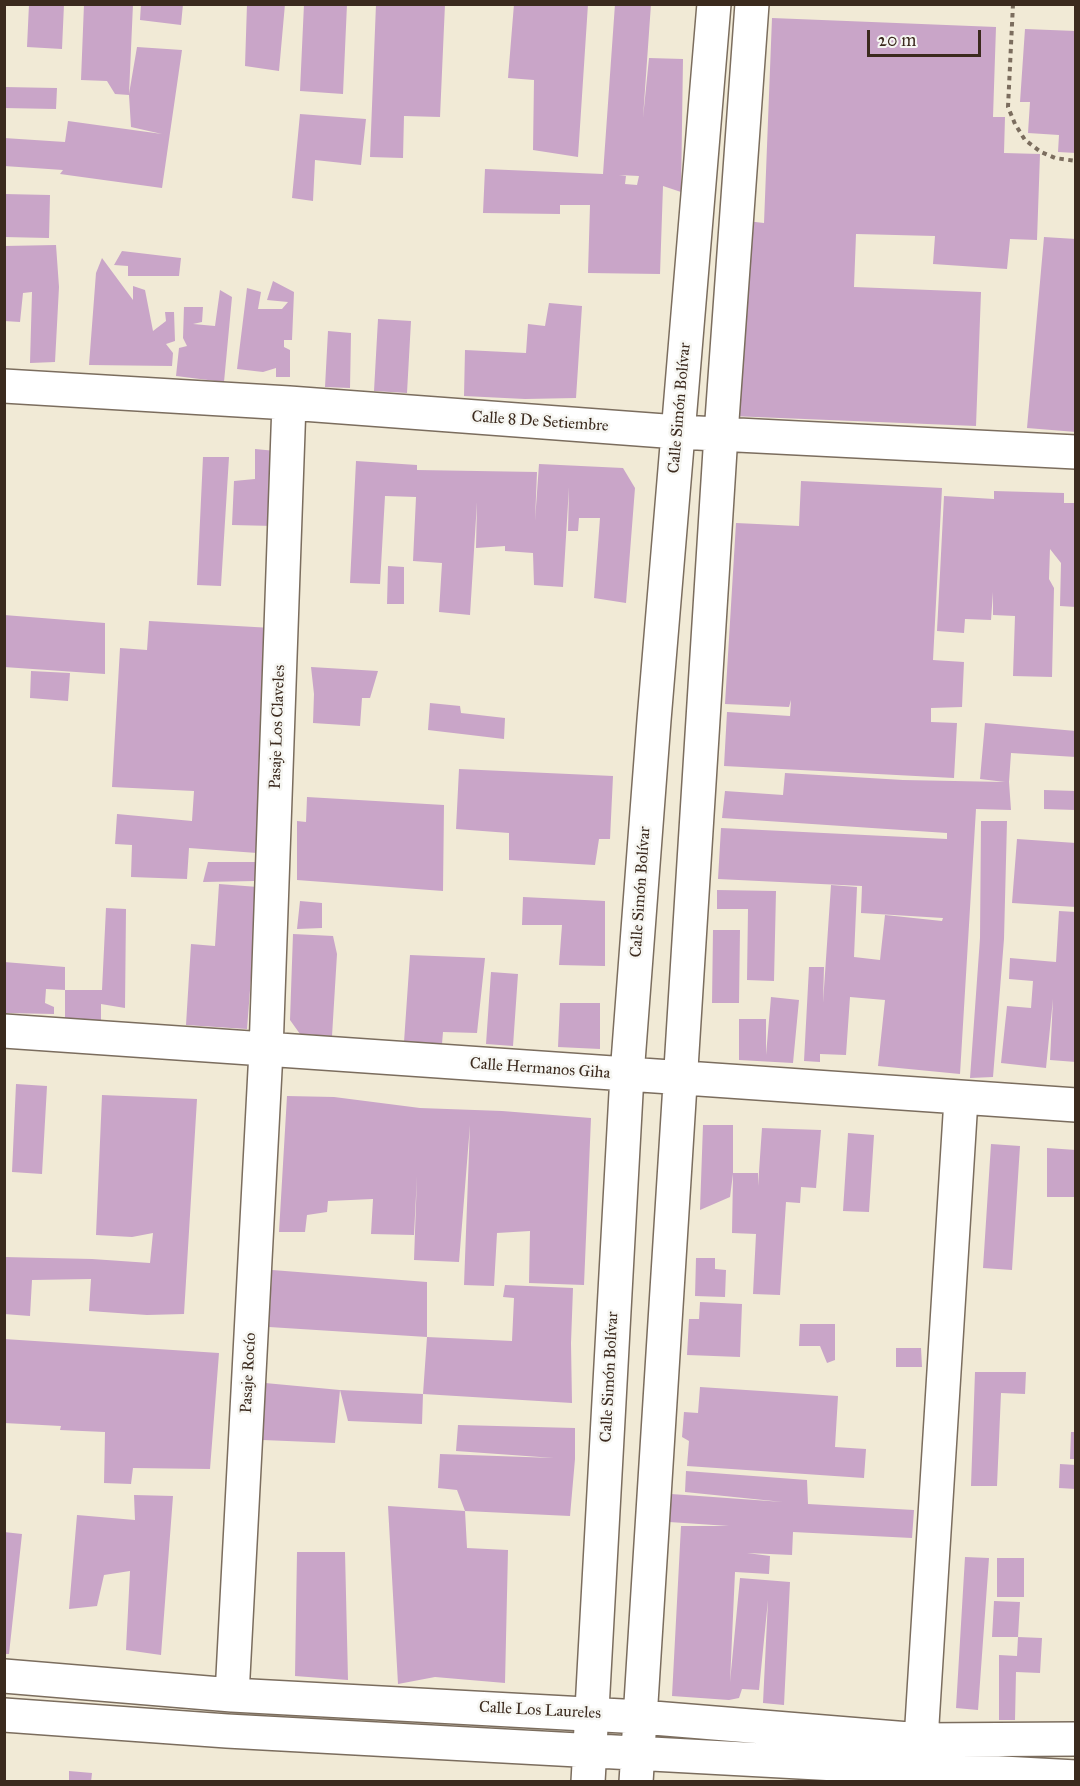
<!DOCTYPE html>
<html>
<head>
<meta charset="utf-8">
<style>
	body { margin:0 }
	#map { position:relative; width:1080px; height:1786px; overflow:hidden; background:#f1ead6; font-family:"IM FELL Great Primer",serif }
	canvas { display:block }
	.frame { position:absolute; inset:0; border:6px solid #3b2a1e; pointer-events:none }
	.scale { position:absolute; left:867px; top:30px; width:114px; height:27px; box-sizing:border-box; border:3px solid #3b2a1e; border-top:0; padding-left:8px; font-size:18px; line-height:21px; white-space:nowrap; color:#3b2a1e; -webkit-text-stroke:4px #f6f6f2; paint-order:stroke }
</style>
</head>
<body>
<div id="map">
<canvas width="1080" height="1786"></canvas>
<div class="frame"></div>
<div class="scale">20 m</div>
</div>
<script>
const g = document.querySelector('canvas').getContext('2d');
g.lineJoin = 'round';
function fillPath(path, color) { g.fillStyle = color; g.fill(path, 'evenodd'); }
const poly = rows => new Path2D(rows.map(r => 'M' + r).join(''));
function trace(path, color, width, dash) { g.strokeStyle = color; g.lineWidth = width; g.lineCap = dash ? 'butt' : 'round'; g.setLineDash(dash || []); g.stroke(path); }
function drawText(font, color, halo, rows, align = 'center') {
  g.font = font + ' "IM FELL Great Primer",serif'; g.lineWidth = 5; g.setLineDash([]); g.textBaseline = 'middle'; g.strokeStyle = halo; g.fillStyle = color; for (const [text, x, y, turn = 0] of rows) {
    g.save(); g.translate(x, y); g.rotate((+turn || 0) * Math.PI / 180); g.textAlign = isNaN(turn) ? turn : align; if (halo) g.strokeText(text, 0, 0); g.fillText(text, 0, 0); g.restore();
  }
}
fillPath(poly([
	[29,4,64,4,62,49,27,47],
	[84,4,133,4,129,94,137,47,182,50,162,188,60,174,63,170,4,166,4,138,65,142,68,121,162,134,131,127,129,95,115,94,107,81,81,80],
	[141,4,183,4,181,25,140,20],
	[247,4,285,4,279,71,245,66],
	[304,4,347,4,343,94,300,91],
	[376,4,445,4,440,117,404,116,403,158,370,157],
	[514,4,588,4,578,157,533,150,534,80,508,78],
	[615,4,651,4,643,118,649,58,683,59,681,192,663,186,660,274,588,273,590,205,560,205,560,214,483,213,485,169,603,174],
	[619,175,639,176,637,185,625,184,626,176],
	[772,18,996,27,993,117,1005,117,1004,153,1040,154,1037,240,1010,239,1007,269,933,264,935,236,856,234,854,287,981,292,976,426,731,416,738,220,764,223],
	[1025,29,1076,31,1076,153,1058,152,1059,135,1028,133,1030,102,1020,102],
	[4,87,57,88,56,109,4,108],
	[300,114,366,119,361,165,315,160,313,201,292,198],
	[4,194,50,195,49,238,4,237],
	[1044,237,1076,239,1076,432,1027,428],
	[56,245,59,287,55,362,30,363,32,292,23,293,20,322,4,321,4,246],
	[122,251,181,258,179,276,128,276,128,266,114,265],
	[102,258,133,300,133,286,145,290,153,331,166,321,165,312,174,312,175,341,166,344,173,353,172,366,89,365,96,273],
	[273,281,294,292,292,340,284,340,284,347,290,350,290,377,276,377,276,368,263,372,237,369,247,288,261,292,258,309,282,309,288,302,267,300],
	[220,290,232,297,224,382,176,376,179,348,187,346,183,338,184,307,203,307,202,322,193,324,215,326],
	[549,303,582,306,576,398,525,399,464,396,465,350,526,353,528,324,545,326],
	[378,319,411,321,407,393,374,391],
	[328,331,351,333,350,388,325,387],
	[255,449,276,451,274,526,232,525,234,481,255,479],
	[203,457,229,457,221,586,197,585],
	[356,461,417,465,417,470,537,472,535,521,539,464,623,468,635,488,626,603,594,598,600,518,579,518,578,531,568,531,569,487,563,587,534,585,533,553,505,551,505,546,476,548,477,502,470,615,439,612,442,563,413,561,416,497,385,496,380,584,350,583],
	[801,481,942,488,933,660,964,662,962,707,931,708,931,722,957,723,954,778,724,766,727,712,790,716,791,700,789,707,725,704,736,523,799,526],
	[994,491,1064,493,1064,503,1076,503,1076,607,1060,606,1061,563,1050,549,1049,579,1054,588,1052,677,1013,676,1015,616,993,615,993,592,991,620,965,619,964,633,937,631,944,496,994,499],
	[388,566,404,567,404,604,387,604],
	[4,615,105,623,105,674,4,667],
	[149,621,272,628,257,853,189,848,187,879,131,877,132,845,115,844,117,814,192,821,194,791,112,787,120,648,147,650],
	[311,667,378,671,370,698,362,698,360,726,313,723,314,694],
	[31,671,70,673,68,701,30,698],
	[430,703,460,706,461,713,505,718,504,739,428,730],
	[985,723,1076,731,1076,757,1011,753,1009,782,1011,810,976,809,960,1074,878,1066,885,1000,850,997,846,1055,820,1054,820,1062,804,1061,809,967,824,967,823,1003,831,885,857,887,854,957,880,960,885,915,942,921,943,918,861,913,862,886,718,879,721,828,947,839,947,833,722,818,725,791,783,795,785,773,903,780,1005,782,980,779],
	[459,769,613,776,610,839,599,839,595,865,509,860,509,833,456,829],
	[1044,790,1076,791,1076,810,1044,809],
	[307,797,444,805,443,891,297,880,297,821,306,822],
	[981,821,1007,821,1004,939,993,1077,970,1078,980,938],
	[1017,839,1076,843,1076,907,1012,903],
	[208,862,258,862,255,881,203,882],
	[219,884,258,887,247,1029,186,1025,191,944,215,946],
	[717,890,776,891,774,981,747,980,748,909,717,909],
	[523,897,605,901,605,966,559,965,562,925,522,925],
	[300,901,322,903,322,928,297,929],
	[106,908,126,909,125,1008,101,1004,101,1020,65,1020,65,990,102,990],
	[1059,911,1076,912,1076,1062,1050,1060,1053,999,1046,1068,1001,1063,1007,1006,1031,1008,1033,981,1009,979,1010,958,1056,962],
	[713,930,740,930,739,1003,712,1003],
	[293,934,333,936,337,954,332,1036,300,1034,290,1020],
	[410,955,485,958,477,1033,443,1032,442,1044,404,1042],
	[4,962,65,967,65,990,46,989,45,1003,54,1007,54,1014,4,1013],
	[491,972,518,974,513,1046,486,1044],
	[771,997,799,1000,793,1063,739,1060,739,1019,766,1019,766,1055],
	[560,1003,600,1003,600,1049,558,1047],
	[16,1084,47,1086,42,1174,12,1172],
	[102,1095,197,1099,184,1314,147,1315,89,1311,91,1279,32,1280,30,1316,4,1314,4,1257,92,1259,150,1263,153,1233,132,1237,96,1235],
	[287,1096,334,1097,420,1108,502,1111,591,1118,584,1285,529,1283,530,1231,497,1233,494,1286,464,1285,470,1125,459,1262,414,1260,417,1176,414,1235,371,1234,373,1199,328,1201,327,1212,307,1215,305,1232,279,1232],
	[703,1125,733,1125,733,1173,758,1173,758,1186,762,1128,821,1130,816,1188,801,1187,800,1203,786,1202,780,1295,753,1294,756,1234,732,1233,733,1174,730,1197,700,1210],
	[848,1133,874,1135,869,1212,843,1211],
	[991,1144,1020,1146,1012,1270,983,1268],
	[1047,1148,1076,1150,1076,1197,1047,1197],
	[696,1258,715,1258,715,1269,726,1270,725,1297,695,1296],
	[272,1270,427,1282,427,1337,269,1327],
	[505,1285,573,1288,571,1343,572,1403,423,1394,422,1424,348,1421,340,1390,423,1394,427,1337,512,1341,514,1298,503,1297],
	[700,1302,742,1304,740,1357,687,1355,689,1319,699,1319],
	[800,1324,835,1324,835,1360,827,1363,820,1346,799,1346],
	[4,1339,219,1353,210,1469,133,1468,131,1484,104,1483,105,1432,60,1430,61,1426,4,1423],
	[896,1348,921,1348,922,1367,896,1367],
	[975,1372,1026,1372,1025,1394,1001,1393,997,1486,971,1486],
	[265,1383,340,1390,335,1443,263,1440],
	[700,1387,838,1396,835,1447,866,1449,864,1478,687,1466,689,1441,682,1437,684,1412,698,1413],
	[458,1425,575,1428,575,1459,570,1516,465,1511,457,1490,438,1488,440,1454,554,1458,456,1451],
	[1071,1432,1076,1432,1076,1459,1070,1459],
	[1060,1464,1076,1465,1076,1489,1059,1488],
	[686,1471,807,1480,808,1504,914,1510,912,1538,793,1532,792,1555,747,1553,770,1556,769,1574,735,1572,730,1682,740,1578,790,1582,784,1705,763,1703,768,1600,759,1690,742,1689,739,1698,729,1700,672,1696,681,1526,729,1526,669,1522,671,1494,783,1502,685,1492],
	[134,1495,173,1496,161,1655,126,1650,130,1571,104,1575,97,1606,69,1609,77,1515,135,1520],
	[388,1506,465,1511,467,1548,508,1550,505,1683,435,1677,398,1684],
	[4,1532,22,1534,9,1654,4,1654],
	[297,1552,345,1552,348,1680,295,1676],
	[965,1557,989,1558,978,1710,956,1708],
	[997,1558,1024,1558,1024,1597,997,1597],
	[994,1601,1020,1602,1018,1637,1042,1638,1040,1673,1016,1672,1015,1720,999,1720,999,1655,1017,1656,1018,1637,992,1637],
	[69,1771,92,1773,91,1782,69,1782]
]), '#c9a5c8');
const minor = poly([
	[4,386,289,403,678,432,1076,452],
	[4,1031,1076,1105],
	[4,1676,232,1695,641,1717,921,1740,1076,1739],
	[232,1695,266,1051,289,403],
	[4,1715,227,1731,1076,1777],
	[921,1740,961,1099],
	[588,1782,627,1075,654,720,714,4],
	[636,1782,721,434,752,4]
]);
trace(minor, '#7b6d5e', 36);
trace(poly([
	[1013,4,1008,107,1015,124,1025,140,1041,152,1055,158,1076,161]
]), '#7b6d5e', 4, [4.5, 4.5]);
trace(minor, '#fff', 33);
drawText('16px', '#3b2a1e', '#f6f6f2', [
	["Calle Simón Bolívar",680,408,-85],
	["Calle 8 De Setiembre",540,422,4],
	["Pasaje Los Claveles",278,727,-88],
	["Calle Simón Bolívar",641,892,-86],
	["Calle Hermanos Giha",540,1069,4],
	["Pasaje Rocío",249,1373,-87],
	["Calle Simón Bolívar",610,1377,-87],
	["Calle Los Laureles",540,1711,3]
]);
</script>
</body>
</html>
